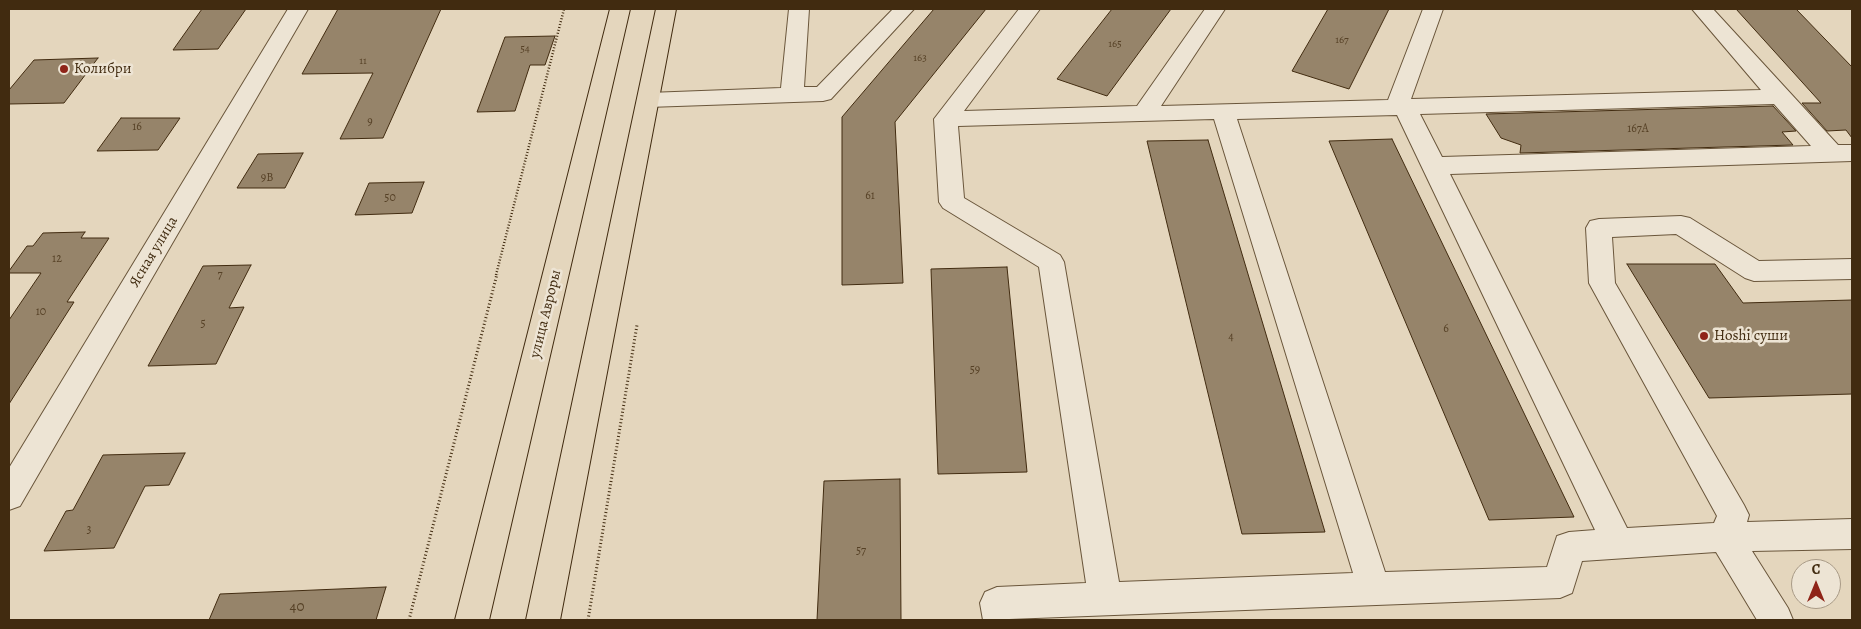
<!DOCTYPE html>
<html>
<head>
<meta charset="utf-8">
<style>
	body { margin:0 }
	#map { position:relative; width:1861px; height:629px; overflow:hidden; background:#e4d6bd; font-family:Alegreya,serif }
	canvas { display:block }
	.frame { position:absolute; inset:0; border:10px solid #412b10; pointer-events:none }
	.north { position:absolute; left:1791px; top:559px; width:50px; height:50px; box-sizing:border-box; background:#ede4d4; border:1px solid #a89a86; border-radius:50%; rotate:0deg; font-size:14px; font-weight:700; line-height:20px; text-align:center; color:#412b10 }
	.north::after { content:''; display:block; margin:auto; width:18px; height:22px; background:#8f2418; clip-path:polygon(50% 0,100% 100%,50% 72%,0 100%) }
</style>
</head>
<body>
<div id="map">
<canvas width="1861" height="629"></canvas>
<div class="frame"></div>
<div class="north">С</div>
</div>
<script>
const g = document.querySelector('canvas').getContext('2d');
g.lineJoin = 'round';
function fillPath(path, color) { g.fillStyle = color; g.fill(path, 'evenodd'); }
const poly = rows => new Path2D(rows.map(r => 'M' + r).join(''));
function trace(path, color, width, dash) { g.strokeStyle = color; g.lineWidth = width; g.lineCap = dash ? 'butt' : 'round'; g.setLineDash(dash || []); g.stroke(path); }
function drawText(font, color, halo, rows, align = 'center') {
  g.font = font + ' Alegreya,serif'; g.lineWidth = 5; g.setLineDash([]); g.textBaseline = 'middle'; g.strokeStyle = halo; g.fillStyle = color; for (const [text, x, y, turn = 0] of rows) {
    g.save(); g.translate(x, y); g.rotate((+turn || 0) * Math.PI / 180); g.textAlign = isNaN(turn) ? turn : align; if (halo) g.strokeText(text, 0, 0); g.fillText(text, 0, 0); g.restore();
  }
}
const building = poly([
	[202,9,246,9,218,49,173,50,202,9],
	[338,9,441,9,383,138,340,139,373,73,302,74,338,9],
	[934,9,986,9,895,122,903,283,842,285,842,117,934,9],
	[1112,9,1171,9,1107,96,1057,79,1112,9],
	[1328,9,1389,9,1349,89,1292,71,1328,9],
	[1736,9,1796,9,1852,67,1852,138,1846,130,1827,131,1802,103,1821,103,1736,9],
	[555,36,545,65,530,65,515,111,477,112,505,37,555,36],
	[98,58,64,103,9,104,9,90,34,60,98,58],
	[1773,106,1796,131,1782,132,1793,145,1520,153,1521,145,1501,138,1486,114,1773,106],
	[121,118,180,118,158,150,97,151,121,118],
	[1392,139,1574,517,1489,520,1329,141,1392,139],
	[1208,140,1325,532,1242,534,1147,141,1208,140],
	[303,153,285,188,237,188,258,154,303,153],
	[424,182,412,213,355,215,369,183,424,182],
	[85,232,81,238,109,238,67,302,74,302,9,404,9,320,41,273,9,273,9,271,27,246,33,246,43,233,85,232],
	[1627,264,1715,264,1743,303,1852,300,1852,394,1709,398,1627,264],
	[251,265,229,308,244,307,216,364,148,366,203,266,251,265],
	[1007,267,1027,472,938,474,931,269,1007,267],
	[185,453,169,485,145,486,114,548,44,551,66,511,73,510,103,455,185,453],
	[900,479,901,620,817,620,824,481,900,479],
	[386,587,376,620,209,620,220,594,386,587]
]);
fillPath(building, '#96846a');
trace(building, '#412b10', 1);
const minor = poly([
	[288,9,308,9,20,506,9,510,9,468,288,9],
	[789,9,809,9,804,87,817,87,893,9,914,9,831,99,823,101,648,107,640,105,637,100,640,95,648,93,781,88,789,9],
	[1019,9,1040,9,964,111,1137,106,1205,9,1225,9,1161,106,1388,100,1423,9,1443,9,1411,99,1761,90,1692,9,1713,9,1838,145,1852,145,1852,161,1450,174,1627,528,1714,523,1717,516,1589,283,1586,228,1590,221,1599,219,1681,216,1690,218,1759,261,1852,259,1852,279,1754,281,1745,278,1676,234,1612,237,1615,283,1744,505,1749,515,1747,522,1852,519,1852,549,1752,551,1788,608,1793,620,1757,620,1716,552,1582,561,1572,593,1560,598,983,620,980,603,985,592,997,587,1086,583,1039,267,943,208,939,202,934,119,1019,9],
	[1774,104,1811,146,1442,157,1420,114,1774,104],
	[1397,115,1595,530,1569,532,1557,536,1547,567,1385,572,1237,119,1397,115],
	[1214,119,1353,573,1119,582,1064,262,1060,255,964,198,958,126,1214,119]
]);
const major = poly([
	[610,9,630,9,489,620,455,620,610,9],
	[656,9,676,9,560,620,526,620,656,9]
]);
trace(minor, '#6a563b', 2);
trace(major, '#412b10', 2);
trace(poly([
	[496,275,564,9]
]), '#412b10', 2.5, [1, 2]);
trace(poly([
	[409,620,497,274],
	[588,620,637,325]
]), '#412b10', 3, [1, 2.5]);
fillPath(minor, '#ede4d4');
fillPath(major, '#e4d6bd');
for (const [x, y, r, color] of [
	[64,69,5,"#8f2418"],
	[1704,336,5,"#8f2418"]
]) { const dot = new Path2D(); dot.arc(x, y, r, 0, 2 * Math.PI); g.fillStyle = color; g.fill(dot); trace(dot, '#ede4d4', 2); }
drawText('11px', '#564126', null, [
	["167",1342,40],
	["165",1115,44],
	["54",525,49],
	["163",920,58],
	["11",363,61]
]);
drawText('12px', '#564126', null, [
	["9",370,122],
	["16",137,127],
	["167А",1638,129],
	["9В",267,178],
	["61",870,196],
	["50",390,198],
	["12",57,259],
	["7",220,275],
	["10",41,312],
	["5",203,324],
	["6",1446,329],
	["4",1231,337],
	["59",975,370],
	["3",89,530],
	["57",861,551]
]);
drawText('15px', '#412b10', '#ede4d4', [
	["Колибри",74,69],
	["Hoshi суши",1714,336]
], 'left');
drawText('15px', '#412b10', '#ede4d4', [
	["Ясная улица",154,252,-59],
	["улица Авроры",546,314,-76]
]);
drawText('15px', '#564126', null, [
	["40",297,607]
]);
</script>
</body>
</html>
